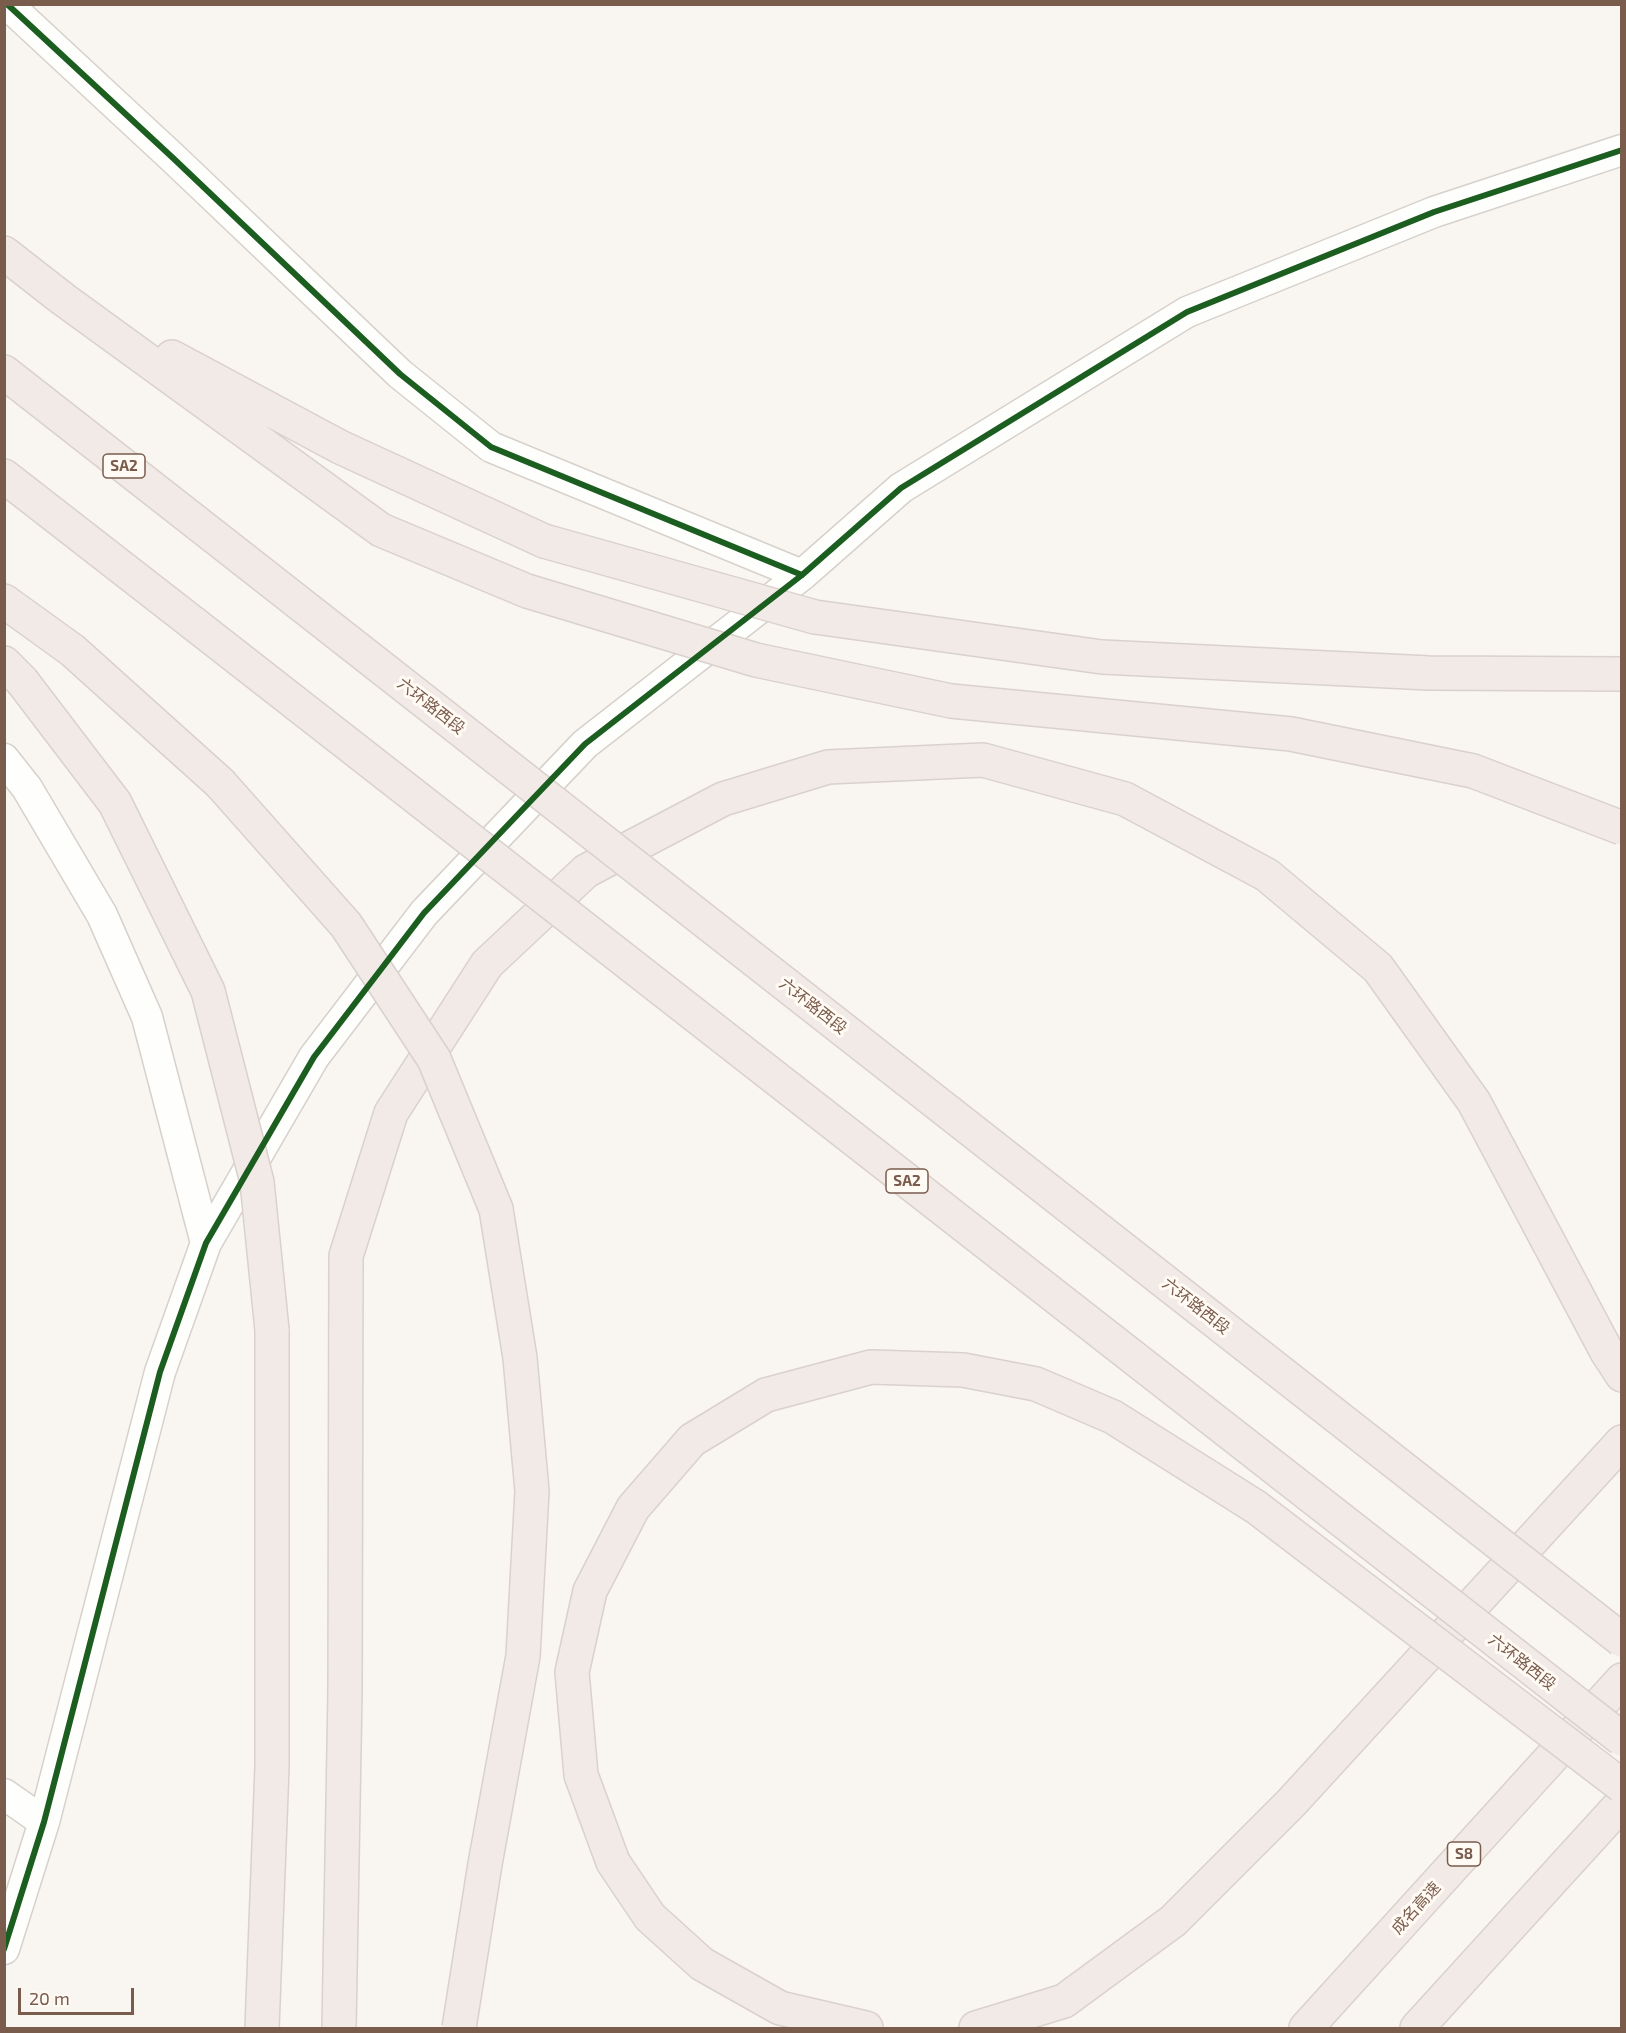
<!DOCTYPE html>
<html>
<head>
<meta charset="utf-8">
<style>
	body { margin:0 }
	#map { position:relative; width:1626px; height:2033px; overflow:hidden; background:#f9f5f0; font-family:"Exo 2",sans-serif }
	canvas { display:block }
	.frame { position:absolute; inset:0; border:6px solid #7a5c4d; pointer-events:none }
	.scale { position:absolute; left:18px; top:1988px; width:116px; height:27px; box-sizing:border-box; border:3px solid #7a5c4d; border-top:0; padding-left:8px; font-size:18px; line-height:21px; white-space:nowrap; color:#7a5c4d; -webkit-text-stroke:4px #fffaf3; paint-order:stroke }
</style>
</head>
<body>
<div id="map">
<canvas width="1626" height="2033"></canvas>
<div class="frame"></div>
<div class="scale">20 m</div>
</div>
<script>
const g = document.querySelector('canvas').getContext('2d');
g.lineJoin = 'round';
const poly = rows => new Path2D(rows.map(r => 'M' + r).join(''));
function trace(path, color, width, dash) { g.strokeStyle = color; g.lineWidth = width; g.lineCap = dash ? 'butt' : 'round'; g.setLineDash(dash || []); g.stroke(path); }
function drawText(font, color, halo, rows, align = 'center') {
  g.font = font + ' "Exo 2","Noto Sans SC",sans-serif'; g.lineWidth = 6; g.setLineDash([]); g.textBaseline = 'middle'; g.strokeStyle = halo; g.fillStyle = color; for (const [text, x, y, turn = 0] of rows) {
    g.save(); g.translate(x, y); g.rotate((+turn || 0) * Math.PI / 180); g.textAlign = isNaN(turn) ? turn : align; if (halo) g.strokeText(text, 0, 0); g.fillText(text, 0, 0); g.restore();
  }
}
const street = poly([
	[7,4,173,158,400,374,491,447,802,575],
	[4,759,27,788,102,915,147,1017,206,1243],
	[4,1794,44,1822],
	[4,1949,44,1822,160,1372,206,1243,314,1057,424,913,585,744,802,575,901,488,1187,312,1434,212,1622,150]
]);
const highway = poly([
	[4,253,63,299,381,530,527,591],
	[172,357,340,447,544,541],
	[4,372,243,559],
	[4,476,193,623],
	[4,601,72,650,220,783],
	[4,663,22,681],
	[613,1862,650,1917,702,1964,780,2008,866,2028],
	[262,2028,272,1767,272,1330],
	[339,2028,345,1691,346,1256,391,1113,487,964,586,871,723,799,828,767,983,760,1125,799,1267,875,1378,968,1474,1102,1607,1352,1622,1375],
	[976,2028,1064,2001,1173,1921,1291,1803,1622,1442],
	[1306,2028,1622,1680],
	[1417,2028,1622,1803]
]);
trace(street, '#d7d1cb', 33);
trace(highway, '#dad1cc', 36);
trace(street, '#fefefd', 30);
trace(highway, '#f2eae7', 33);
const highwayBridge = poly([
	[544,541,815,617,1102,657,1429,673,1622,674],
	[243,559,1622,1640],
	[527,591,756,660,951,701,1291,734,1473,771,1622,828],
	[193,623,1622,1739],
	[22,681,115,803,208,991,257,1182,272,1330],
	[220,783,346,925,434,1059,496,1209,520,1358,532,1491,523,1656,485,1864,459,2028],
	[613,1862,581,1775,572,1672,590,1591,633,1508,692,1440,766,1395,871,1367,963,1370,1036,1384,1113,1417,1256,1507,1622,1786]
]);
trace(highwayBridge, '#dad1cc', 36, []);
trace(highwayBridge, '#f2eae7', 33);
trace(poly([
	[7,4,173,158,400,374,491,447,802,575],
	[4,1949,44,1822,160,1372,206,1243,314,1057,424,913,585,744,802,575,901,488,1187,312,1434,212,1622,150]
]), '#1b5e20', 6);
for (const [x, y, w] of [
	[124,466,42],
	[907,1181,42],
	[1464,1854,33]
]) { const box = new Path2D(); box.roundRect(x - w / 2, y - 12, w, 24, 4.5); g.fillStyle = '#fffaf3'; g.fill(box); trace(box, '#7a5c4d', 1.5); }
drawText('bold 15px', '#7a5c4d', null, [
	["SA2",124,466],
	["SA2",907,1181],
	["S8",1464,1854]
]);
drawText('16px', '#7a5c4d', '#fffaf3', [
	["六环路西段",431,706,38],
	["六环路西段",813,1006,38],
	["六环路西段",1196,1306,38],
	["六环路西段",1522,1662,38],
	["成名高速",1416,1908,-48]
]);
</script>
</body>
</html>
